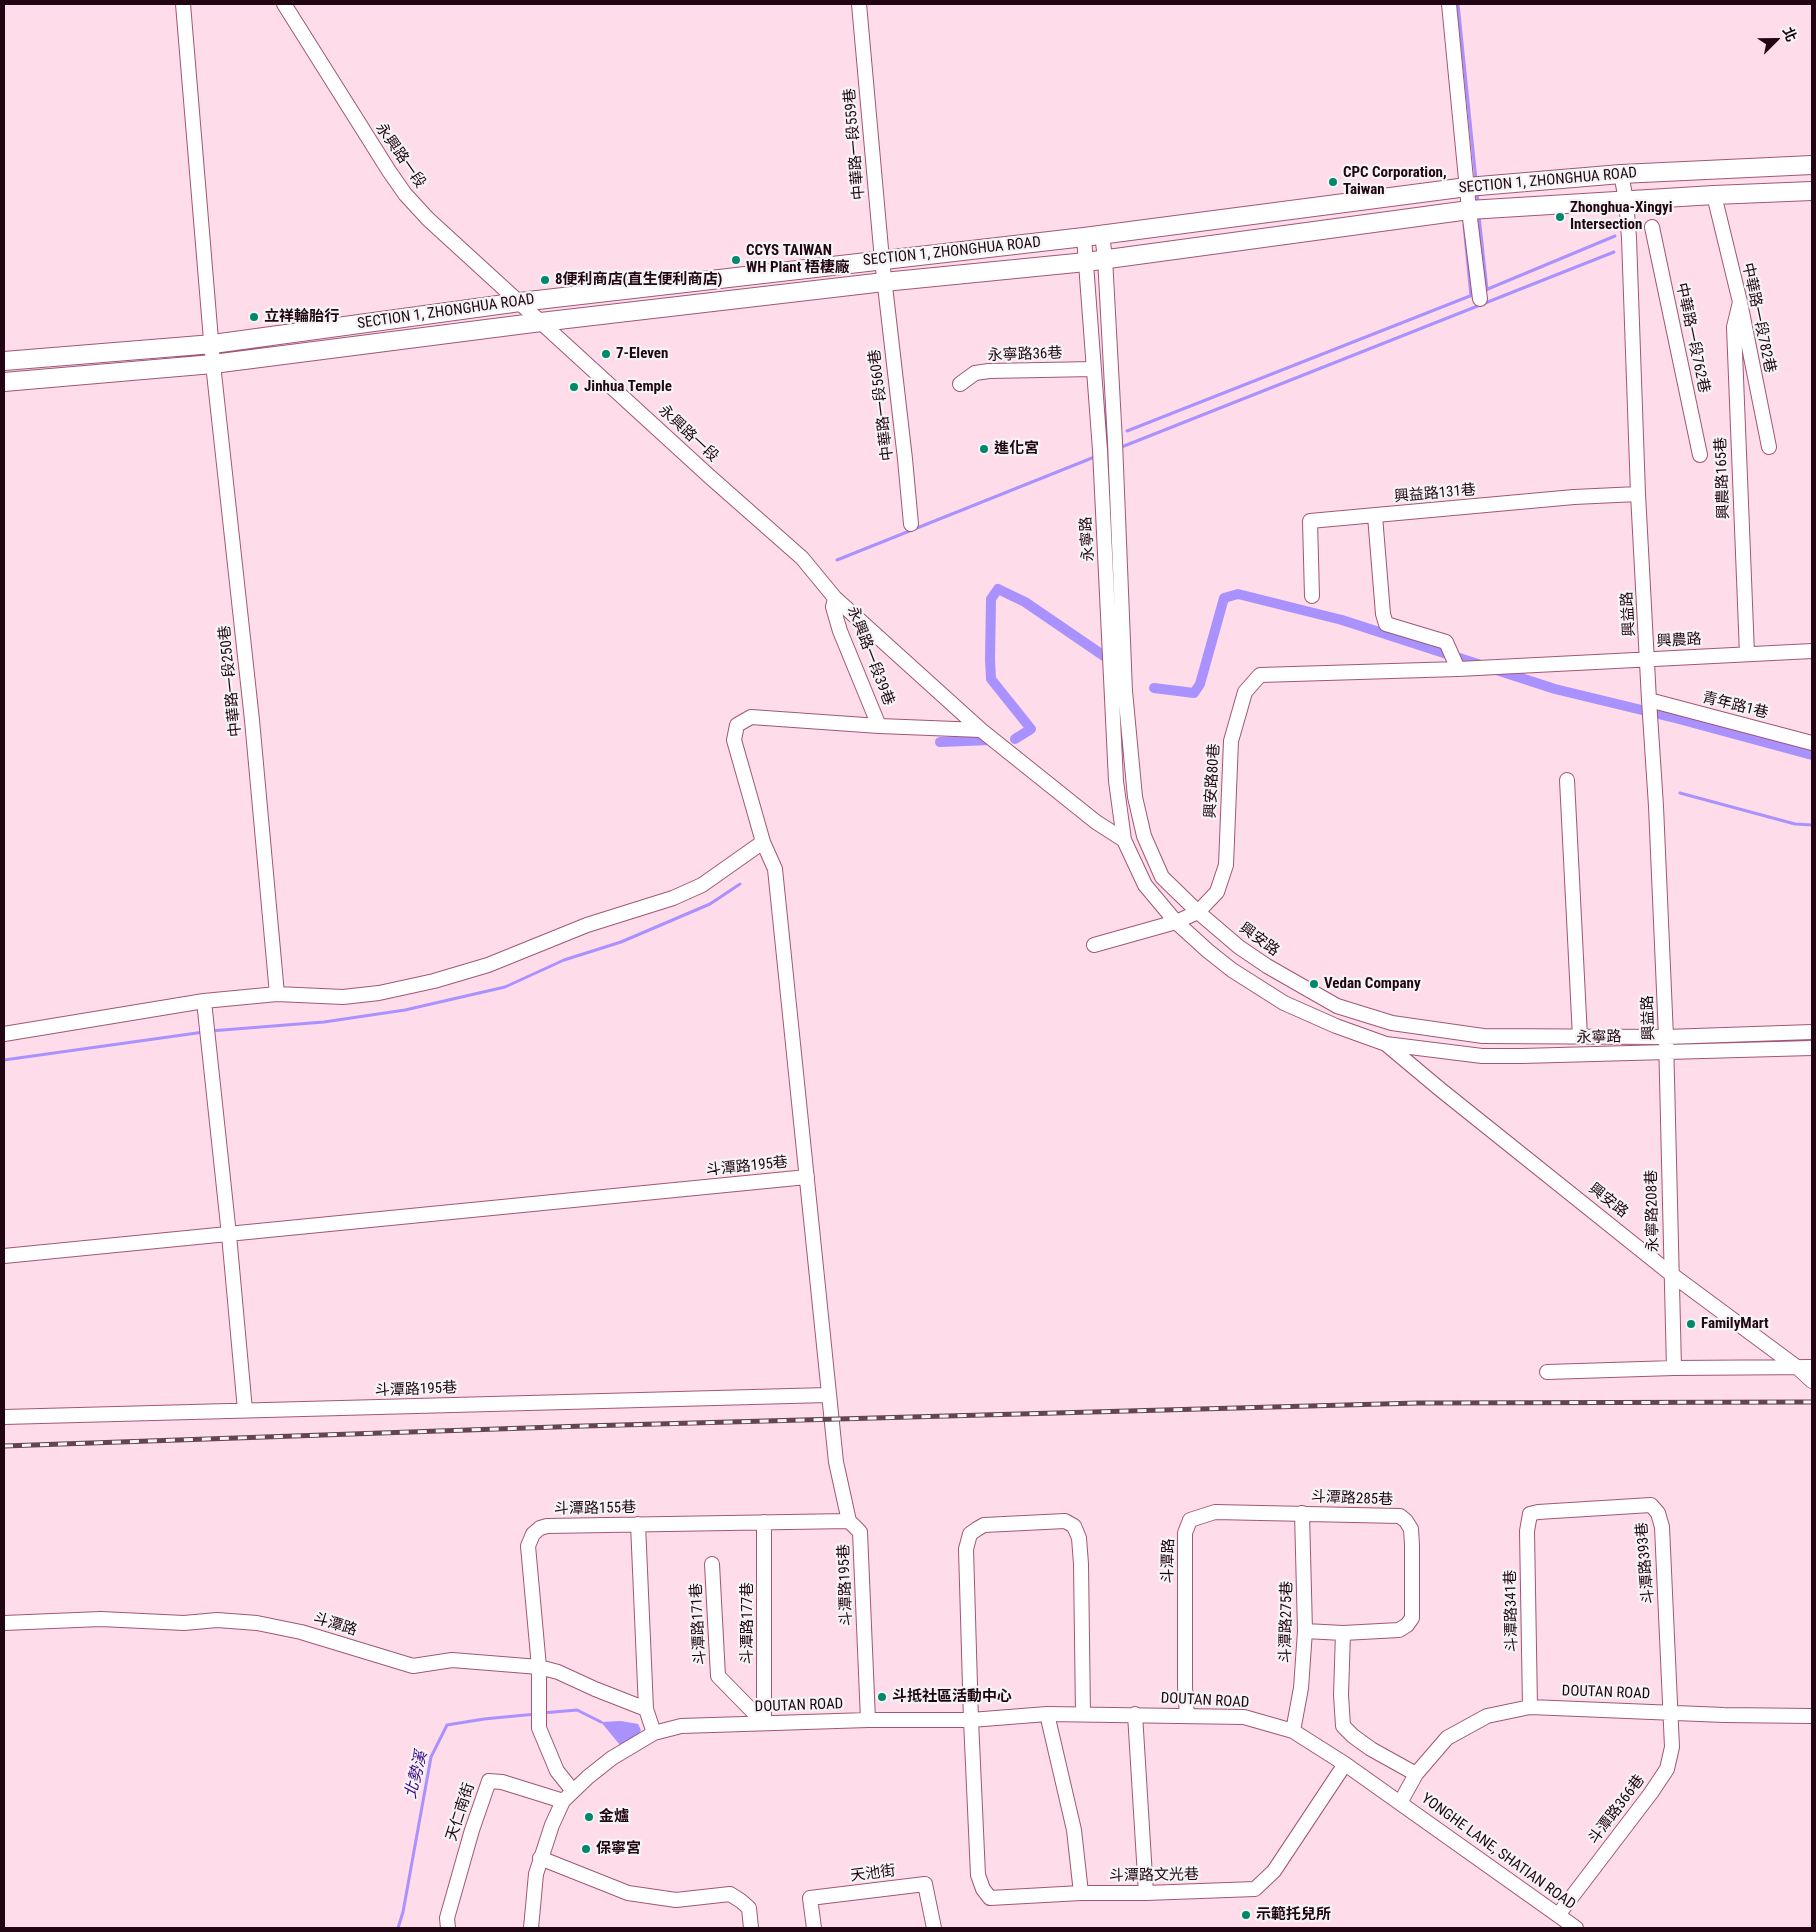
<!DOCTYPE html>
<html>
<head>
<meta charset="utf-8">
<style>
	body { margin:0 }
	#map { position:relative; width:1816px; height:1932px; overflow:hidden; background:#ffdcea; font-family:"Roboto Condensed","Noto Sans TC",sans-serif }
	canvas { display:block }
	.frame { position:absolute; inset:0; border:5px solid #210513; pointer-events:none }
	.north { position:absolute; left:1751px; top:15px; width:50px; height:50px; -webkit-text-stroke:4px #f4f4f4; paint-order:stroke; rotate:67deg; font-size:14px; font-weight:700; line-height:20px; text-align:center; color:#210513 }
	.north::after { content:''; display:block; margin:auto; width:18px; height:22px; background:#210513; clip-path:polygon(50% 0,100% 100%,50% 72%,0 100%) }
</style>
</head>
<body>
<div id="map">
<canvas width="1816" height="1932"></canvas>
<div class="frame"></div>
<div class="north">北</div>
</div>
<script>
const g = document.querySelector('canvas').getContext('2d');
g.lineJoin = 'round';
function fillPath(path, color) { g.fillStyle = color; g.fill(path, 'evenodd'); }
const poly = rows => new Path2D(rows.map(r => 'M' + r).join(''));
function trace(path, color, width, dash) { g.strokeStyle = color; g.lineWidth = width; g.lineCap = dash ? 'butt' : 'round'; g.setLineDash(dash || []); g.stroke(path); }
function drawText(font, color, halo, rows, align = 'center') {
  g.font = font + ' "Roboto Condensed","Noto Sans TC",sans-serif'; g.lineWidth = 4.5; g.setLineDash([]); g.textBaseline = 'middle'; g.strokeStyle = halo; g.fillStyle = color; for (const [text, x, y, turn = 0] of rows) {
    g.save(); g.translate(x, y); g.rotate((+turn || 0) * Math.PI / 180); g.textAlign = isNaN(turn) ? turn : align; if (halo) g.strokeText(text, 0, 0); g.fillText(text, 0, 0); g.restore();
  }
}
fillPath(poly([
	[621,1721,638,1724,641,1730,638,1736,620,1745,601,1722]
]), '#aa92fe');
trace(poly([
	[1458,4,1476,180],
	[1477,191,1478,205],
	[1479,216,1487,290],
	[1464,225,1471,296],
	[1483,291,1615,236],
	[1127,431,1475,294],
	[1119,448,1614,252],
	[837,560,1097,456],
	[1680,793,1795,824,1812,825],
	[210,1031,324,1022,405,1010,505,987,564,960,621,942,710,904,740,884],
	[4,1060,204,1032],
	[542,1713,577,1710,601,1722],
	[398,1928,403,1912,431,1757,447,1725,484,1719,536,1714]
]), '#aa92fe', 3);
trace(poly([
	[1154,688,1194,693,1200,684,1224,598,1238,594,1342,620,1555,689,1679,719,1812,755],
	[1015,739,1031,729,991,679,990,659,991,599,998,589,1025,602,1104,656],
	[940,742,991,740]
]), '#aa92fe', 10);
const minor = poly([
	[183,4,213,364,252,720,277,994],
	[284,4,389,171,405,194,428,219,709,476,802,558,835,598,981,730,1096,822,1124,840,1145,885,1176,922,1208,951,1232,970,1284,1003,1336,1026,1386,1044,1441,1090,1671,1274,1798,1368,1812,1381],
	[859,4,882,260,905,459,911,524],
	[1449,4,1469,210,1480,299],
	[1621,174,1626,200,1629,238,1638,494,1649,700,1656,806,1666,1037,1674,1368],
	[1714,195,1740,302,1769,447],
	[1652,227,1700,455],
	[1102,235,1105,258,1115,442,1125,691,1135,797,1144,836,1162,877,1198,912,1239,947,1267,966,1337,1006,1392,1023,1483,1036,1666,1037,1812,1032],
	[1084,237,1100,450,1116,781,1124,840],
	[1740,302,1734,327,1747,654],
	[960,384,975,373,989,371,1094,369],
	[1375,516,1383,614,1386,624,1446,642,1458,669],
	[1312,596,1310,521,1574,497,1638,494],
	[835,598,833,607,840,631,879,726],
	[1649,700,1812,743],
	[1567,780,1580,1037],
	[763,842,775,869,836,1462,849,1521,860,1532,868,1720],
	[1094,945,1176,922,1198,912,1217,892,1226,865,1231,741,1245,692,1260,675,1458,669,1812,651],
	[204,1001,229,1235,245,1410],
	[4,1034,204,1001,277,994,343,997,379,993,434,981,488,965,587,925,673,898,702,885,763,842,734,740,737,725,751,717,879,726,981,730],
	[1386,1044,1482,1056,1522,1056,1812,1048],
	[4,1256,807,1177],
	[1547,1372,1674,1368,1812,1367],
	[4,1417,828,1395],
	[764,1522,764,1723],
	[638,1524,646,1709],
	[712,1564,718,1676,764,1723],
	[4,1623,101,1619,184,1623,217,1620,257,1623,301,1632,413,1666,452,1660,539,1667,558,1672,595,1689,646,1709,654,1733],
	[1343,1633,1341,1695,1343,1726,1353,1736,1371,1749,1416,1774],
	[1530,1707,1527,1531,1530,1514,1538,1512,1651,1505,1658,1513,1662,1527,1672,1747,1667,1769,1651,1793,1558,1915],
	[1047,1714,1074,1830,1081,1893],
	[1083,1714,1081,1564,1079,1538,1074,1526,1065,1521,984,1525,977,1529,970,1534,966,1549,971,1720,978,1875,983,1889,990,1898,1081,1893,1146,1893,1255,1889,1274,1871,1345,1764],
	[1135,1714,1146,1893],
	[1187,1716,1185,1687,1185,1533,1190,1520,1215,1512,1400,1516,1406,1521,1411,1529,1412,1545,1412,1618,1407,1625,1399,1630,1343,1633,1305,1631],
	[1293,1731,1301,1688,1305,1631,1302,1513],
	[573,1791,557,1771,539,1728,539,1667,528,1546,533,1534,540,1528,547,1526,849,1521],
	[1400,1803,1416,1774,1447,1738,1487,1716,1530,1707,1724,1715,1812,1716],
	[540,1858,628,1893,676,1900,730,1894,741,1901,749,1908,751,1928],
	[448,1928,447,1918,472,1830,489,1781,502,1782,563,1801],
	[531,1928,536,1874,552,1825,563,1801,588,1777,612,1758,654,1733,681,1726,868,1720,971,1720,1047,1714,1244,1717,1293,1731,1345,1764,1576,1928],
	[814,1928,810,1898,925,1884,934,1928]
]);
const major = poly([
	[4,361,213,344,520,302,1084,237,1467,187,1621,174,1812,165],
	[4,382,213,364,541,322,884,282,1086,262,1469,210,1714,195,1812,191]
]);
trace(minor, '#a15678', 16);
trace(major, '#a15678', 20);
trace(minor, '#fff', 14);
trace(major, '#fff', 18);
const rail = poly([
	[4,1446,584,1426,1418,1403,1812,1402]
]);
trace(rail, '#624452', 5);
trace(rail, '#f4f4f4', 3, [9]);
for (const [x, y, r, color] of [
	[1333,182,5,"#00886d"],
	[1560,217,5,"#00886d"],
	[736,260,5,"#00886d"],
	[545,280,5,"#00886d"],
	[254,317,5,"#00886d"],
	[606,354,5,"#00886d"],
	[574,387,5,"#00886d"],
	[984,449,5,"#00886d"],
	[1314,984,5,"#00886d"],
	[1691,1324,5,"#00886d"],
	[882,1697,5,"#00886d"],
	[589,1817,5,"#00886d"],
	[586,1849,5,"#00886d"],
	[1246,1915,5,"#00886d"]
]) { const dot = new Path2D(); dot.arc(x, y, r, 0, 2 * Math.PI); g.fillStyle = color; g.fill(dot); trace(dot, '#f4f4f4', 2); }
drawText('15px', '#210513', '#f4f4f4', [
	["中華路一段559巷",855,144,-95],
	["永興路一段",400,156,55],
	["SECTION 1, ZHONGHUA ROAD",1548,181,-5],
	["SECTION 1, ZHONGHUA ROAD",952,252,-6],
	["SECTION 1, ZHONGHUA ROAD",446,312,-8],
	["中華路一段782巷",1758,318,78],
	["中華路一段762巷",1692,338,78],
	["永寧路36巷",1025,355,-2],
	["中華路一段560巷",882,405,-97],
	["永興路一段",688,434,43],
	["興農路165巷",1723,478,-92],
	["興益路131巷",1435,494,-5],
	["永寧路",1088,539,-93],
	["興益路",1629,614,-93],
	["興農路",1679,641,-3],
	["永興路一段39巷",870,656,69],
	["中華路一段250巷",231,681,-96],
	["青年路1巷",1735,706,14],
	["興安路80巷",1213,781,-87],
	["興安路",1259,940,36],
	["興益路",1649,1018,-92],
	["永寧路",1599,1038,-1],
	["斗潭路195巷",747,1167,-6],
	["興安路",1608,1201,38],
	["永寧路208巷",1653,1211,-91],
	["斗潭路195巷",416,1390,-2],
	["斗潭路285巷",1352,1499,2],
	["斗潭路155巷",595,1509,-1],
	["斗潭路",1169,1561,-89],
	["斗潭路393巷",1646,1563,-95],
	["斗潭路195巷",846,1585,-92],
	["斗潭路341巷",1512,1611,-91],
	["斗潭路275巷",1287,1622,-89],
	["斗潭路177巷",748,1623,-90],
	["斗潭路171巷",699,1624,-93],
	["斗潭路",335,1625,17],
	["DOUTAN ROAD",1606,1693,2],
	["DOUTAN ROAD",1205,1701,3],
	["DOUTAN ROAD",799,1706,-2],
	["斗潭路366巷",1617,1810,-53],
	["天仁南街",461,1812,-72],
	["YONGHE LANE, SHATIAN ROAD",1498,1852,36],
	["天池街",873,1874,-7],
	["斗潭路文光巷",1154,1876,-1]
]);
drawText('bold 15px', '#210513', '#f4f4f4', [
	["CPC Corporation,",1343,173],
	["Taiwan",1343,190],
	["Zhonghua-Xingyi",1570,208],
	["Intersection",1570,225],
	["CCYS TAIWAN",746,251],
	["WH Plant 梧棲廠",746,268],
	["8便利商店(直生便利商店)",555,280],
	["立祥輪胎行",264,317],
	["7-Eleven",616,354],
	["Jinhua Temple",584,387],
	["進化宮",994,449],
	["Vedan Company",1324,984],
	["FamilyMart",1701,1324],
	["斗抵社區活動中心",892,1697],
	["金爐",599,1817],
	["保寧宮",596,1849],
	["示範托兒所",1256,1915]
], 'left');
drawText('italic 16px', '#41058b', '#f4f4f4', [
	["北勢溪",417,1775,-76]
]);
</script>
</body>
</html>
